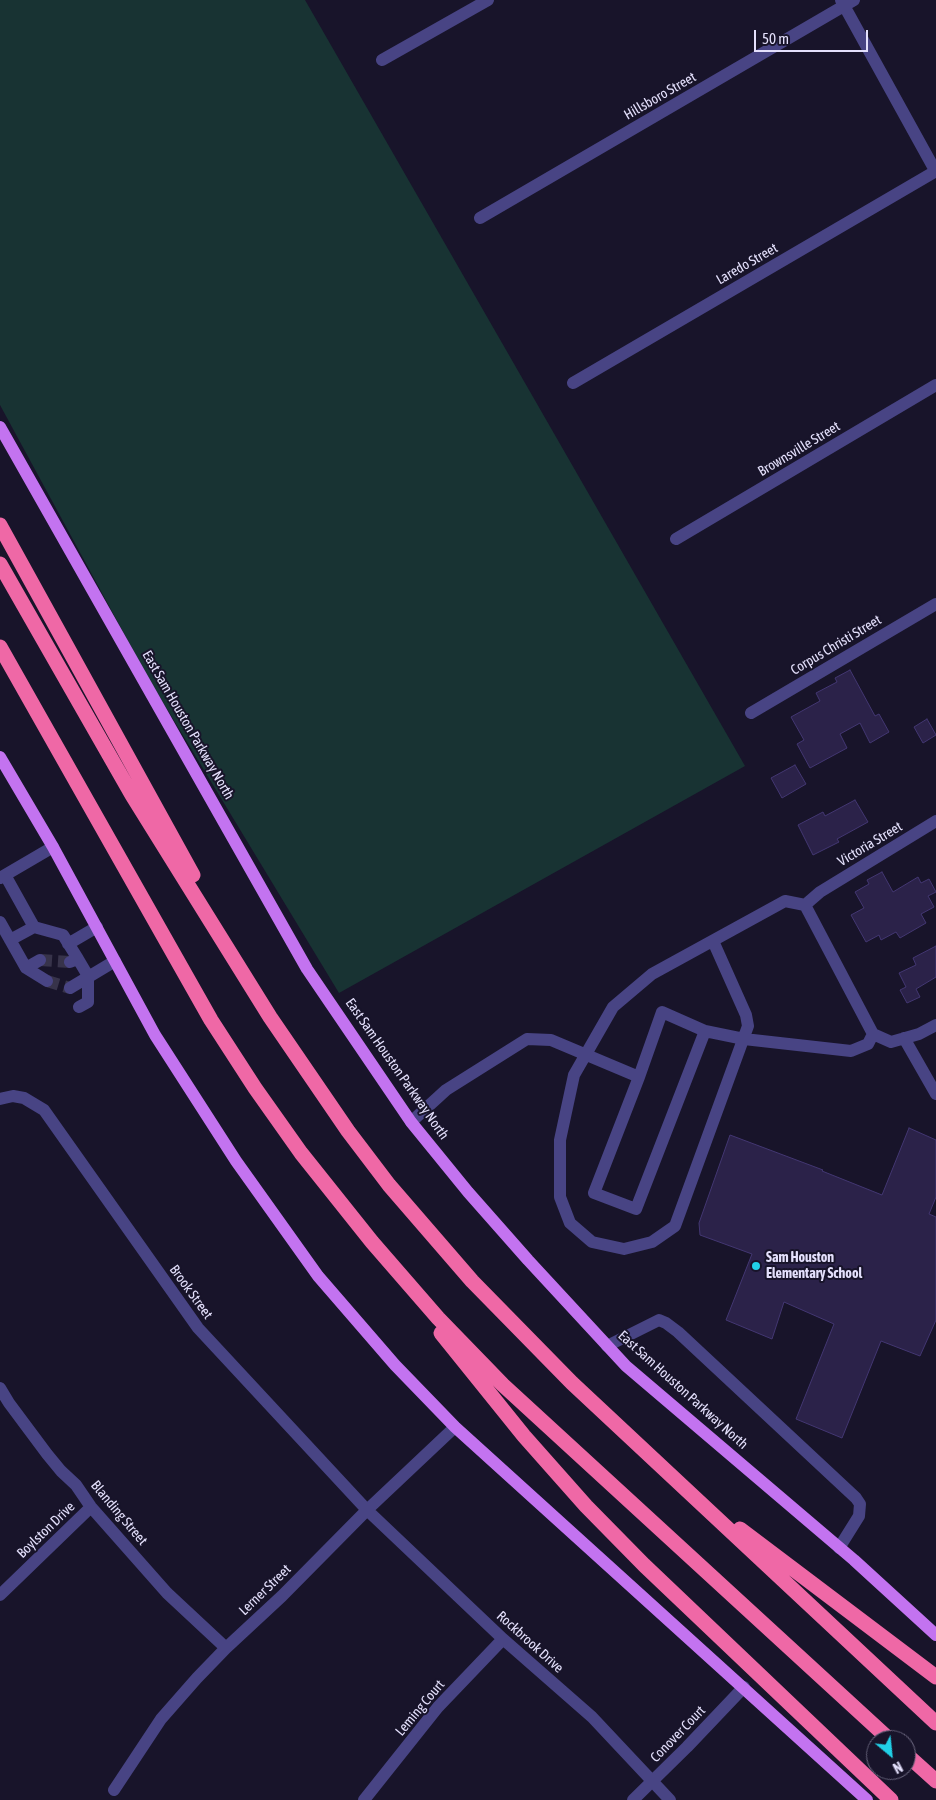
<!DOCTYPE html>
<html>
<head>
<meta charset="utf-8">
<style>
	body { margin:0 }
	#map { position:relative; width:936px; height:1800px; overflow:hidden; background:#18142a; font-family:"Asap Condensed",sans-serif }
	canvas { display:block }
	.north { position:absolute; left:866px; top:1730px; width:50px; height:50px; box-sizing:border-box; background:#18142a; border:1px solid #6a667e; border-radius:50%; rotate:152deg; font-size:14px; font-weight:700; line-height:20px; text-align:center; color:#e4e0fc }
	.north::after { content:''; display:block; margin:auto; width:18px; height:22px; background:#21d0e7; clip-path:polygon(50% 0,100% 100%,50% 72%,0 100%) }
	.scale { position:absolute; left:754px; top:30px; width:114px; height:22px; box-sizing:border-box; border:2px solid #e4e0fc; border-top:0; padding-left:6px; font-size:15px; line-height:18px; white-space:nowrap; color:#e4e0fc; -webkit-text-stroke:4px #18142a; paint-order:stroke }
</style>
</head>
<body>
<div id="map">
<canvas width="936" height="1800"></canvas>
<div class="north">N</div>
<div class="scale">50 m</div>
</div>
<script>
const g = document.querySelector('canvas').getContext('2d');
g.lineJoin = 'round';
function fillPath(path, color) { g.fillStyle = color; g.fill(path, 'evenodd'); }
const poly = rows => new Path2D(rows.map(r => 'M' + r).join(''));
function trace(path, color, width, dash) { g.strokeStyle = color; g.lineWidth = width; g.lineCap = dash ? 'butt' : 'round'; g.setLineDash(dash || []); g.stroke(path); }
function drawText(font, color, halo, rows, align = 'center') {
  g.font = font + ' "Asap Condensed",sans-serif'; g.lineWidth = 4; g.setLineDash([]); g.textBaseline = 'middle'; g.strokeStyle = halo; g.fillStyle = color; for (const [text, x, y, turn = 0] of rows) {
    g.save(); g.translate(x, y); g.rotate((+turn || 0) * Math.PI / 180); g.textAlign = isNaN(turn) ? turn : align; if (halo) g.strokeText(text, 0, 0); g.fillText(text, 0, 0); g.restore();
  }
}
fillPath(poly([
	[0,0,305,0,745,766,339,993,147,676,0,405]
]), '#183333');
const building = poly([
	[850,670,875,716,879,714,889,732,870,743,860,723,840,734,847,748,810,768,797,744,804,740,791,717,820,701,816,693,837,682,835,678,850,670],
	[927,719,936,735,923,743,914,727,927,719],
	[795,765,806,784,782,798,771,778,795,765],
	[855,800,868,822,837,839,839,842,813,855,798,825,823,812,825,816,855,800],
	[882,872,893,892,918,877,921,883,929,879,936,892,928,896,934,907,921,914,926,923,900,938,896,932,881,940,879,935,866,942,851,915,864,908,855,892,869,884,867,880,882,872],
	[936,946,936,977,916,989,920,997,907,1003,900,990,906,987,899,973,916,965,913,958,936,946],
	[909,1128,936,1140,936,1197,929,1214,936,1217,936,1320,920,1356,881,1341,842,1438,796,1419,834,1324,784,1302,772,1339,726,1320,752,1254,700,1235,699,1223,730,1135,823,1170,822,1171,882,1195,909,1128]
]);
fillPath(building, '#2b2249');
trace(building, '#433772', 1);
trace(poly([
	[40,960,70,962],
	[47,981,70,988]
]), '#37334a', 12, [12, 6]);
trace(poly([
	[841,0,936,172],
	[382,60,488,0],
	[480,218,854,0],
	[573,383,936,171],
	[676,539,936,385],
	[751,713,936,604],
	[936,821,820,892,805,905,873,1034,891,1042,919,1034,936,1025],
	[5,875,34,927,63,935,78,959],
	[0,878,53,847],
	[0,922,26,968,47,981],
	[10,940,34,927],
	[713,941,746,1015,748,1026,675,1226,652,1242,624,1249,592,1242,570,1223,560,1197,560,1140,574,1075,613,1007,652,974,785,901,805,905],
	[68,944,97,927],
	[70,962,78,959,88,976,88,1002,79,1007],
	[26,968,40,960],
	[70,988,115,961],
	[705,1031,744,1039,851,1051,868,1044,873,1034],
	[904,1038,936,1094],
	[0,1099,13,1096,24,1098,44,1110,198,1328,367,1510,503,1639,592,1717,670,1800],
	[411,1122,446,1090,527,1039,551,1040,639,1077,594,1193,636,1209,705,1031,662,1012,639,1077],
	[607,1346,659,1320,666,1323,678,1332,856,1498,860,1504,859,1516,839,1548],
	[0,1388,9,1403,47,1454,61,1471,76,1485,91,1507,167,1593,226,1648],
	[0,1595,91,1507],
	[114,1790,161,1719,197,1678,226,1648,282,1596,367,1510,455,1427],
	[364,1800,438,1707,503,1639],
	[633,1800,687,1747,744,1687]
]), '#484484', 12);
trace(poly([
	[0,427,307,969,411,1122,468,1192,528,1260,626,1366,854,1560,936,1635],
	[0,757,53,847,155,1035,236,1161,318,1276,395,1365,455,1427,867,1800]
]), '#c373f0', 12);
trace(poly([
	[0,525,193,875],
	[0,564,132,795,270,1017,348,1131,389,1185,472,1281,572,1383,936,1723],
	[0,647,211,1020,255,1088,301,1153,372,1242,438,1318,503,1385,890,1740],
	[441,1333,524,1436,586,1506,644,1565,891,1800],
	[740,1529,936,1677],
	[906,1754,936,1781]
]), '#ef68a6', 15);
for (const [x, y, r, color] of [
	[756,1266,5,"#21d0e7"]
]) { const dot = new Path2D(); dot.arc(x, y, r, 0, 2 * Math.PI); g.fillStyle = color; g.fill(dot); trace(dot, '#18142a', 2); }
drawText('14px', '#e4e0fc', '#18142a', [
	["Hillsboro Street",660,96,-30],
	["Laredo Street",747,264,-30],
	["Brownsville Street",799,449,-31],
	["Corpus Christi Street",836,645,-31],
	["East Sam Houston Parkway North",188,725,60],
	["Victoria Street",870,844,-31],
	["East Sam Houston Parkway North",397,1069,55],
	["Brook Street",191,1292,54],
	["East Sam Houston Parkway North",683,1390,42],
	["Blanding Street",119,1513,50],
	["Boylston Drive",46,1530,-44],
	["Lerner Street",265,1590,-44],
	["Rockbrook Drive",530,1642,42],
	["Leming Court",420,1708,-50],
	["Conover Court",678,1734,-46]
]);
drawText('bold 14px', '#e4e0fc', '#18142a', [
	["Sam Houston",766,1258],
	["Elementary School",766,1274]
], 'left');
</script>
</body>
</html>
